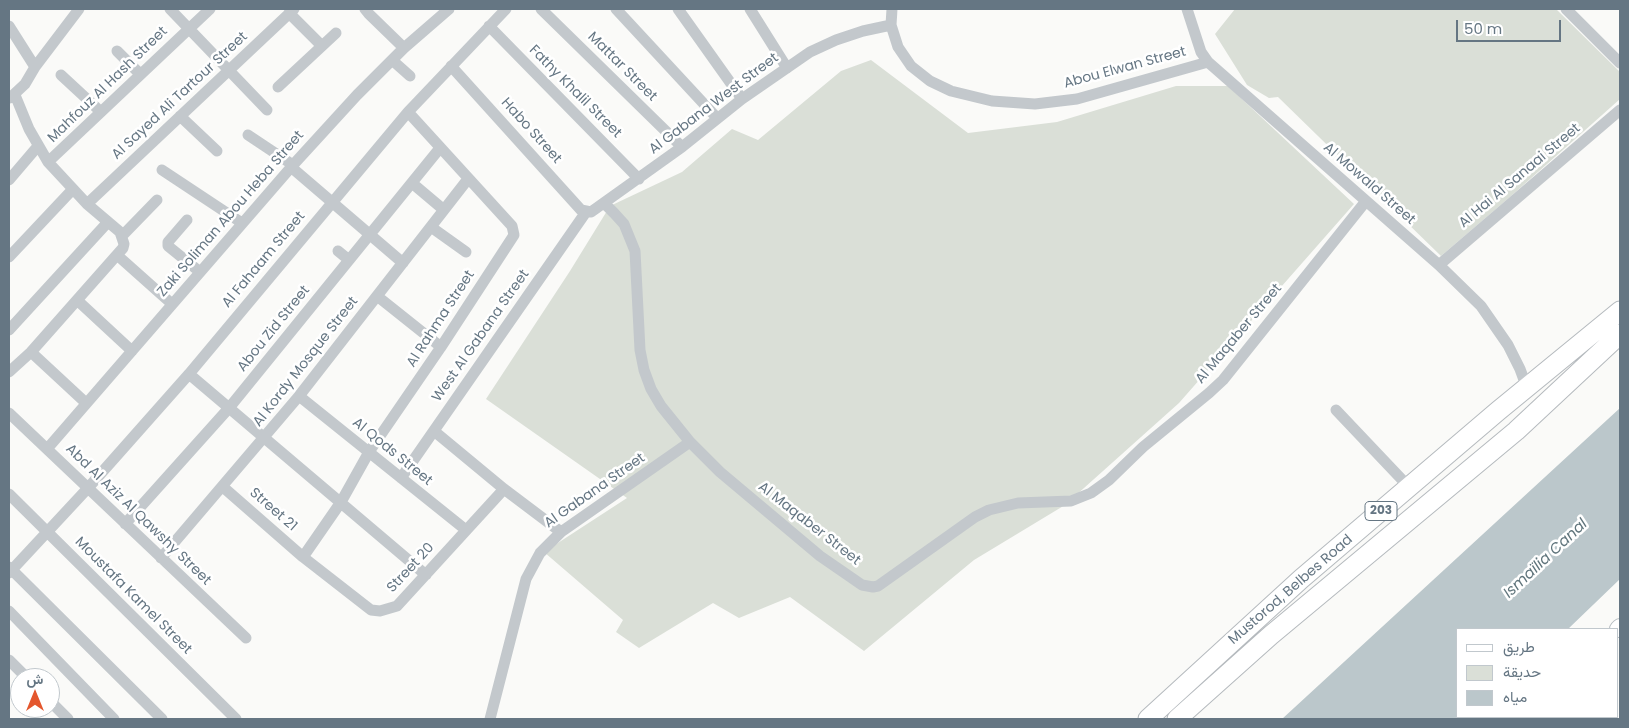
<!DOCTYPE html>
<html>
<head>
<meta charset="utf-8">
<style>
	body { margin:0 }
	#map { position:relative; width:1629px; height:728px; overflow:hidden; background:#fafaf8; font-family:Poppins,Vazirmatn,sans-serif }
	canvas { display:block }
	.frame { position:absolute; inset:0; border:10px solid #657683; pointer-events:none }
	.legend { position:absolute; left:1456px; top:628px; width:162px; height:90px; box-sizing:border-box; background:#fff; border:1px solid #c1c8cd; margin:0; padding:6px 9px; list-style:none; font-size:15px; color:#657683 }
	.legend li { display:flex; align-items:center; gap:10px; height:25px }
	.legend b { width:25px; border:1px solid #c1c8cd }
	.north { position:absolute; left:10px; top:668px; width:50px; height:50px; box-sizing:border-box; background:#fff; border:1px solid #c1c8cd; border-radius:50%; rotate:0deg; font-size:14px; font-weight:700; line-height:20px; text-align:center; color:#657683 }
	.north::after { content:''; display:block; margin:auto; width:18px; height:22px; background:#e4572e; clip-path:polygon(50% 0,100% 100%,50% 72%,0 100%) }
	.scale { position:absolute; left:1456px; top:20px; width:105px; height:22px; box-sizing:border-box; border:2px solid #657683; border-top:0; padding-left:6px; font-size:15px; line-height:18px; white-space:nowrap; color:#657683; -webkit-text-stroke:4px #fff; paint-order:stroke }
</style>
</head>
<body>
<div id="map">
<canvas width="1629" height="728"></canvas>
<div class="frame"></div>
<ul class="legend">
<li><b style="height:6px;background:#fff"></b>طريق</li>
<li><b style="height:14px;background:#dadfd7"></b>حديقة</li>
<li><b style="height:14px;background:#bbc7cb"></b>مياه</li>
</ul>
<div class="north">ش</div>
<div class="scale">50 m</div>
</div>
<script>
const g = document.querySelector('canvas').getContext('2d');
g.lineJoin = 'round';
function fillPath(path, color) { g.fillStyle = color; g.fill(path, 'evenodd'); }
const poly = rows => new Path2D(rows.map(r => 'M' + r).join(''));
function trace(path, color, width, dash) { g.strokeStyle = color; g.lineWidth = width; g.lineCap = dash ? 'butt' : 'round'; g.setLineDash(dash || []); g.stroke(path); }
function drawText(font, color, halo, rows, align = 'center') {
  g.font = font + ' Poppins,sans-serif'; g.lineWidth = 5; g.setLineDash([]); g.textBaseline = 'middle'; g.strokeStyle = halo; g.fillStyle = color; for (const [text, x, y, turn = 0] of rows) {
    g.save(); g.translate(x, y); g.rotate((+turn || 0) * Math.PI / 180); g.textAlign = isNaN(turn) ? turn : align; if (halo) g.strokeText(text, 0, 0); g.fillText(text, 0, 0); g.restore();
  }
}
fillPath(poly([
	[1235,9,1556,9,1620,72,1620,99,1510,197,1441,256,1278,97,1269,98,1247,85,1215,34],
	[871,60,968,133,1057,122,1176,86,1228,86,1354,204,1179,403,1065,505,974,560,864,651,790,597,739,618,713,603,639,648,616,632,623,620,544,552,627,498,486,399,570,271,610,206,682,172,732,129,758,140,841,71]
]), '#dadfd7');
fillPath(poly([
	[1620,408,1620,579,1568,629,1458,629,1458,717,1476,717,1474,719,1282,719]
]), '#bbc7cb');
const secondary = poly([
	[1618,629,1620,627],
	[1517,719,1519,717]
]);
const primary = poly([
	[1148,719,1301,579,1498,411,1620,311],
	[1177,719,1271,635,1516,431,1620,334]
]);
trace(secondary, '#b3babf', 18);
trace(primary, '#b5babe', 21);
trace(poly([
	[170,9,267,110],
	[365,9,369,14,404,48],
	[541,9,682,147],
	[616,9,717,118],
	[678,9,742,99],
	[750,9,787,68],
	[892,9,891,25,898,47,911,66,930,81,951,91,992,101,1035,104,1077,99,1208,62],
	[1187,9,1201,52,1208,62,1439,265,1481,306,1508,345,1520,369,1527,388],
	[1566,9,1620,63],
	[289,13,322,46],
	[9,26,35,67],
	[489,26,639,179],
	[117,51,140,74],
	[392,60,410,76],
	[451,66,581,210,591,212,682,147,742,99,810,52,836,40,863,31,891,25],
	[61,75,101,112],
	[278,87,336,33],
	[10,98,25,84,35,67,79,9],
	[180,116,217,151],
	[248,135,293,165],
	[48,162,210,9],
	[291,167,403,263],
	[162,170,242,223],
	[9,180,38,146],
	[412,183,444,210],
	[604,203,614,213,624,224,635,251,640,350,644,370,651,389,661,406,690,442,720,472,820,556,862,585,873,587,878,586,975,517,989,510,1018,503,1071,501,1091,493,1109,480,1143,447,1209,393,1223,380,1366,201],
	[87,204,294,9],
	[187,220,168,242,168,246,200,272],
	[431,227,466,252],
	[122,236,157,200],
	[338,251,349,260],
	[117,255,172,304],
	[9,257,73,189],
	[1439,265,1620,110],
	[377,296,441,347],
	[77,300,132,351],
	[9,330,108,222],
	[31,352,86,403],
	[9,372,31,352,123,248,124,244,120,232,87,204,48,162,29,129,15,95],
	[189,374,426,575],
	[299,396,466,530],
	[1336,410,1409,487],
	[9,413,246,638],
	[434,431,504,489,561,532],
	[47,449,293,165,357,95,404,48,449,9],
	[401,478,586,212],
	[223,487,303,557,371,610,380,611,397,606,504,489],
	[9,494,236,719],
	[125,524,229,408,440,148],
	[303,557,341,502,369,452,441,347,514,235,512,226,408,112],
	[161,558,299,396,468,179],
	[9,567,162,719],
	[9,573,88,488,189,374,408,112,506,9],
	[9,611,114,719],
	[9,660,27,678],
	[50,701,68,719],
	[1563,717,1565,719],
	[490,719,526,579,540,553,561,532,690,442]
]), '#c3c8cc', 11);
trace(secondary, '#fff', 16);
trace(primary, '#fff', 19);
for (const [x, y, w] of [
	[1381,511,32]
]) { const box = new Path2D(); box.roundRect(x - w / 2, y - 9.5, w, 19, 4); g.fillStyle = '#fff'; g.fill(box); trace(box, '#657683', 1); }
drawText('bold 12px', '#657683', null, [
	["203",1381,511]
]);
drawText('14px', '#657683', '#fff', [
	["Mattar Street",622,67,45],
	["Abou Elwan Street",1125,68,-15],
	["Mahfouz Al Hash Street",108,85,-44],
	["Fathy Khalil Street",575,92,45],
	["Al Sayed Ali Tartour Street",180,96,-43],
	["Al Gabana West Street",714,104,-37],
	["Habo Street",531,131,48],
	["Al Hai Al Sanaai Street",1520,176,-40],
	["Al Mowald Street",1369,184,41],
	["Zaki Soliman Abou Heba Street",231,214,-49],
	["Al Fahaam Street",264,260,-50],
	["Al Rahma Street",441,319,-57],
	["Abou Zid Street",274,329,-51],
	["Al Maqaber Street",1239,334,-50],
	["West Al Gabana Street",481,336,-55],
	["Al Kordy Mosque Street",306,362,-52],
	["Al Qods Street",392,452,39],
	["Al Gabana Street",595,491,-35],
	["Street 21",273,510,41],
	["Abd Al Aziz Al Qawshy Street",138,515,44],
	["Al Maqaber Street",809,524,38],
	["Street 20",411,568,-47],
	["Mustorod, Belbes Road",1291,590,-41],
	["Moustafa Kamel Street",133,596,45]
]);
drawText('italic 15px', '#60757c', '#fff', [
	["Ismaïlia Canal",1546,559,-43]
]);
</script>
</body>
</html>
